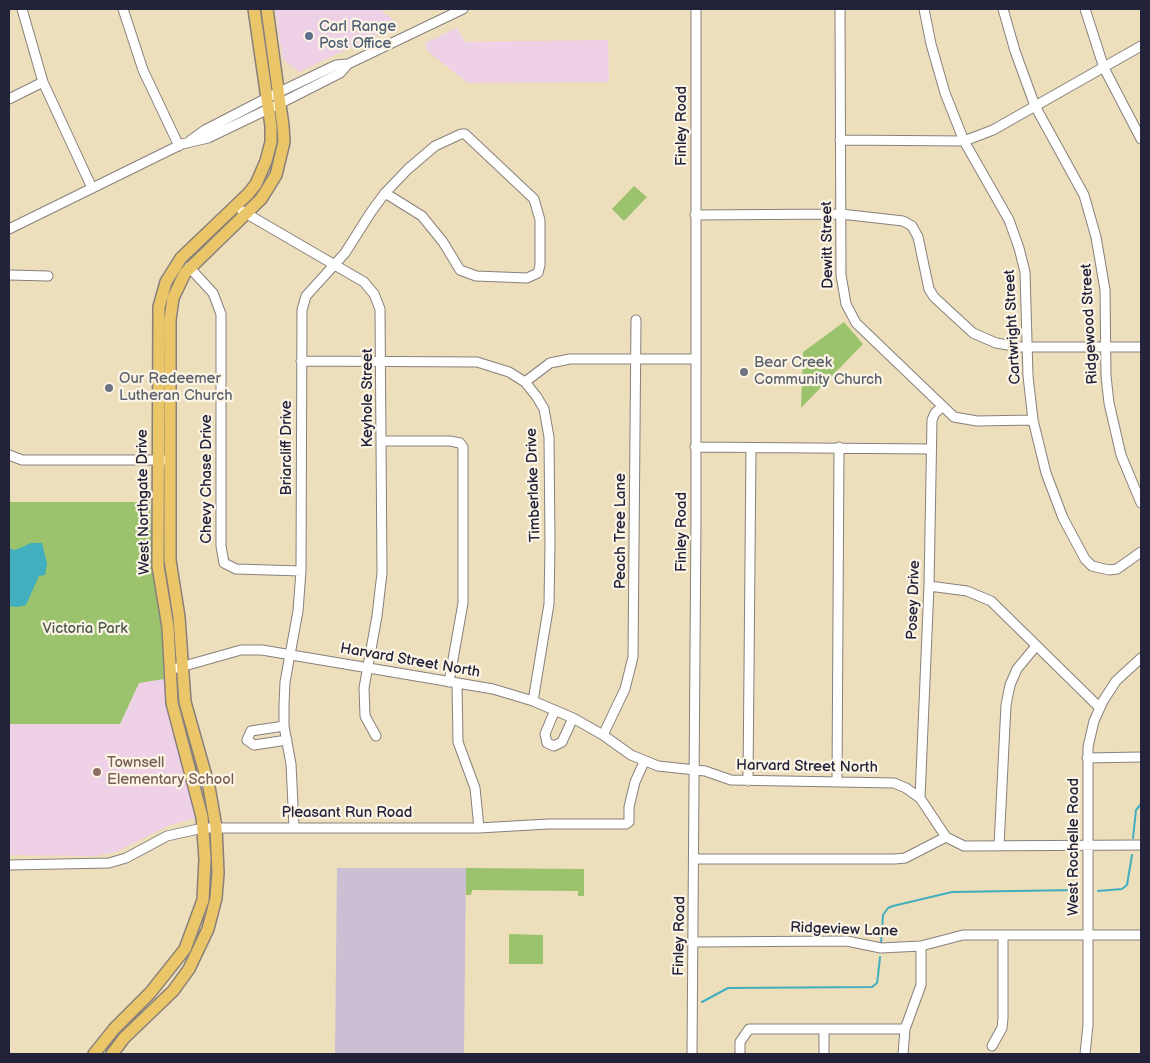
<!DOCTYPE html>
<html>
<head>
<meta charset="utf-8">
<style>
	body { margin:0 }
	#map { position:relative; width:1150px; height:1063px; overflow:hidden; background:#eddebc; font-family:"Balsamiq Sans",sans-serif }
	canvas { display:block }
	.frame { position:absolute; inset:0; border:10px solid #22223b; pointer-events:none }
</style>
</head>
<body>
<div id="map">
<canvas width="1150" height="1063"></canvas>
<div class="frame"></div>
</div>
<script>
const g = document.querySelector('canvas').getContext('2d');
g.lineJoin = 'round';
function fillPath(path, color) { g.fillStyle = color; g.fill(path, 'evenodd'); }
const poly = rows => new Path2D(rows.map(r => 'M' + r).join(''));
function trace(path, color, width, dash) { g.strokeStyle = color; g.lineWidth = width; g.lineCap = dash ? 'butt' : 'round'; g.setLineDash(dash || []); g.stroke(path); }
function drawText(font, color, halo, rows, align = 'center') {
  g.font = font + ' "Balsamiq Sans",sans-serif'; g.lineWidth = 4.5; g.setLineDash([]); g.textBaseline = 'middle'; g.strokeStyle = halo; g.fillStyle = color; for (const [text, x, y, turn = 0] of rows) {
    g.save(); g.translate(x, y); g.rotate((+turn || 0) * Math.PI / 180); g.textAlign = isNaN(turn) ? turn : align; if (halo) g.strokeText(text, 0, 0); g.fillText(text, 0, 0); g.restore();
  }
}
fillPath(poly([
	[275,9,380,9,393,20,393,25,390,29,299,72,283,59],
	[457,28,465,42,608,40,609,82,468,83,436,58,427,50,425,43],
	[164,679,167,710,190,787,196,818,170,825,116,852,94,856,9,855,9,724,120,724,139,683]
]), '#eed0e7');
fillPath(poly([
	[337,868,466,868,464,1054,335,1054]
]), '#ccbed3');
fillPath(poly([
	[634,186,647,197,624,221,612,209],
	[844,322,863,344,801,408,803,352],
	[9,502,150,502,152,569,163,637,164,679,139,683,120,724,9,724],
	[466,868,584,869,584,896,578,896,578,891,472,890,471,895,466,895],
	[509,934,543,935,543,964,509,964]
]), '#9bc26d');
fillPath(poly([
	[31,543,42,543,47,564,45,575,39,576,26,605,17,607,9,606,9,548,15,550]
]), '#41afbe');
trace(poly([
	[1133,838,1136,810,1141,804],
	[1098,891,1122,889,1127,885,1132,855],
	[881,944,883,915,888,908,893,906,952,892,1076,890],
	[702,1002,728,988,872,987,877,983,878,976,880,957]
]), '#41afbe', 2);
const minor = poly([
	[22,9,43,82,92,188],
	[123,9,143,70,179,146],
	[840,9,841,275,846,304,856,323,954,417,977,421,1033,420],
	[924,9,931,44,945,93,964,141,1009,220,1019,248,1025,272,1028,376,1033,420,1046,473,1063,518,1085,559,1092,566,1109,570,1117,569,1141,552],
	[1003,9,1015,51,1035,106,1084,195,1096,237,1105,290,1106,376,1109,403,1121,455,1141,503],
	[1085,9,1104,68,1141,139],
	[9,99,43,82],
	[191,140,205,130,267,98,336,65,348,64],
	[840,140,964,141,993,130,1141,46],
	[242,211,364,282,374,294,380,309,382,573,377,616,364,688,365,716,376,736],
	[695,215,841,214,903,221,912,226,918,237,929,289,934,297,973,333,996,343,1020,347,1141,347],
	[9,229,182,144,208,138,281,103,340,73,348,64,463,9],
	[189,267,213,293,221,314,221,546,224,563,236,569,301,571],
	[9,275,48,276],
	[301,361,477,362,509,372,525,382,537,397,544,409,549,437,550,543,549,604,533,701],
	[525,382,550,363,570,359,695,359],
	[382,441,450,441,460,443,463,447,463,603,449,682],
	[695,447,931,449],
	[9,455,22,460,165,460],
	[929,586,967,591,991,601,1099,707],
	[177,668,241,650,262,650,493,689,533,701,573,718,603,735,631,755,658,766,705,771,731,780,894,783,906,788,920,798,946,837,964,846,1141,845],
	[457,684,458,742,475,788,479,828],
	[555,710,545,734,547,743,554,746,562,742,573,718],
	[284,726,251,731,247,740,254,745,287,740],
	[603,735,625,689,633,657,636,320],
	[1087,758,1141,757],
	[748,781,751,448],
	[837,781,839,447],
	[920,798,929,586,932,420,935,413,942,407],
	[294,827,291,764,284,726,284,705,285,682,298,611,301,571,302,310,306,296,345,253,371,212,385,193,408,169,435,146,461,134,465,134,534,199,540,220,540,265,538,273,527,278,476,276,460,270,443,242,422,216,385,193],
	[999,846,1006,705,1010,685,1017,669,1036,646],
	[694,859,895,859,905,858,946,837],
	[9,865,109,863,126,858,167,836,203,828,479,828,548,824,626,824,629,822,629,807,635,782,644,762],
	[694,942,847,941,881,948,921,946,963,935,1141,935],
	[992,1046,1002,1028,1003,1018,1003,935],
	[692,1054,696,516,696,9],
	[740,1054,740,1042,749,1029,905,1029],
	[824,1054,824,1029],
	[903,1054,905,1029,921,985,921,946],
	[1085,1054,1088,1025,1088,747,1094,721,1103,701,1116,681,1141,658]
]);
const major = poly([
	[94,1054,114,1029,150,993,185,949,203,900,205,859,202,817,172,703,168,627,158,566,159,307,166,282,181,258,248,194,256,184,266,161,271,142,271,126,254,9],
	[112,1054,124,1038,173,991,189,969,208,929,216,898,218,873,216,827,209,787,185,702,179,617,170,560,170,320,173,298,185,273,261,199,276,175,284,142,283,126,267,9]
]);
trace(minor, '#88807c', 11);
trace(major, '#88807c', 14);
trace(minor, '#fff', 9);
trace(major, '#ebc669', 11);
for (const [x, y, r, color] of [
	[309,36,5,"#5c6f8a"],
	[744,372,5,"#6b7280"],
	[109,388,5,"#6b7280"],
	[97,772,5,"#8d6e63"]
]) { const dot = new Path2D(); dot.arc(x, y, r, 0, 2 * Math.PI); g.fillStyle = color; g.fill(dot); trace(dot, '#fcf5e5', 2); }
drawText('15px', '#4e5e75', '#fcf5e5', [
	["Carl Range",319,27],
	["Post Office",319,44]
], 'left');
drawText('15px', '#22223b', '#fcf5e5', [
	["Finley Road",682,126,-90],
	["Dewitt Street",828,245,-91],
	["Ridgewood Street",1090,324,-93],
	["Cartwright Street",1013,327,-93],
	["Keyhole Street",368,398,-90],
	["Briarcliff Drive",287,448,-90],
	["Chevy Chase Drive",207,479,-90],
	["Timberlake Drive",534,485,-92],
	["West Northgate Drive",144,502,-91],
	["Peach Tree Lane",621,531,-90],
	["Finley Road",682,532,-90],
	["Posey Drive",914,600,-88],
	["Harvard Street North",410,661,10],
	["Harvard Street North",807,767,1],
	["Pleasant Run Road",347,813],
	["West Rochelle Road",1074,847,-90],
	["Ridgeview Lane",844,930,2],
	["Finley Road",680,936,-89]
]);
drawText('15px', '#5b616d', '#fcf5e5', [
	["Bear Creek",754,363],
	["Community Church",754,380],
	["Our Redeemer",119,379],
	["Lutheran Church",119,396]
], 'left');
drawText('15px', '#4c5a4c', '#fcf5e5', [
	["Victoria Park",85,629]
]);
drawText('15px', '#785e54', '#fcf5e5', [
	["Townsell",107,763],
	["Elementary School",107,780]
], 'left');
</script>
</body>
</html>
